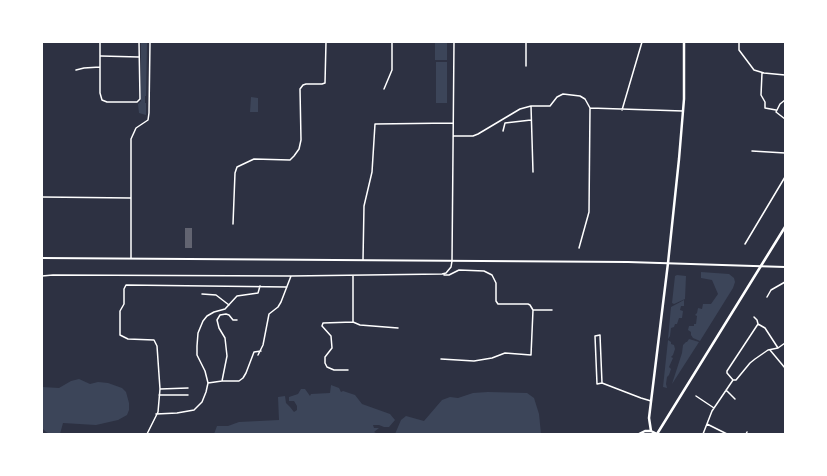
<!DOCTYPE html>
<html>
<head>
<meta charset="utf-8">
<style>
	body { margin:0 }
	#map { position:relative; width:827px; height:476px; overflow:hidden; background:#2d3142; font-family:Jost,sans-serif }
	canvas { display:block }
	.frame { position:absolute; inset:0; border:43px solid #fff; pointer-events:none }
</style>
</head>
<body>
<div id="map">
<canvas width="827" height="476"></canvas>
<div class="frame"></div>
</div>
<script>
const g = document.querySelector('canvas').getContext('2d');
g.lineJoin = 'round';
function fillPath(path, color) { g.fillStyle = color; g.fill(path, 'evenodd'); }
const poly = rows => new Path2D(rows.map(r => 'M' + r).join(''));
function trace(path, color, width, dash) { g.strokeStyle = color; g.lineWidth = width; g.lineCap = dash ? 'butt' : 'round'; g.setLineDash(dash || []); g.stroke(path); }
fillPath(poly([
	[141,42,147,42,146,96,145,96,145,103,146,103,146,115,139,113,138,104,141,101],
	[435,42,447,42,447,60,435,60],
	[436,62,447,62,447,103,436,103],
	[251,97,258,98,258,112,250,112],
	[701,272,729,274,734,278,735,282,733,288,700,341,693,338,691,335,691,332,688,330,689,326,694,326,694,324,696,324,697,316,695,315,697,313,698,308,702,309,703,304,711,304,718,294,712,280,701,278],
	[677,275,686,276,685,299,674,304,672,303,675,276],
	[684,300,684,306,681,306,680,310,683,311,682,318,679,318,677,324,675,324,674,327,671,328,670,336,668,339,671,307],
	[689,339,699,342,672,384,682,353,683,345,686,342,687,342],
	[668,340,671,342,671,344,674,345,675,349,673,355,671,357,673,358,669,367,671,369,669,375,667,377,666,384,667,388,663,387],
	[79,379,90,384,98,382,108,383,122,388,126,392,129,403,129,410,127,415,118,420,96,425,63,423,60,434,50,434,46,432,42,428,42,387,59,388,71,381],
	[331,385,339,388,341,392,343,391,355,395,362,404,390,414,395,420,389,427,384,427,379,425,373,425,374,428,379,428,374,432,378,434,214,434,217,426,228,426,239,422,279,420,278,397,285,396,286,403,290,407,294,412,297,410,297,406,294,401,289,401,289,397,298,394,301,389,305,389,310,396,311,394,330,393],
	[488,392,527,393,534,398,539,414,541,434,395,434,401,420,406,416,424,421,442,400,450,397,458,398,473,393]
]), '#3c4559');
fillPath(poly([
	[185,228,192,228,192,248,185,248]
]), '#626471');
trace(poly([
	[100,42,100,93,102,100,107,102,137,102,140,99,139,42],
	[526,42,526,66],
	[739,42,739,50,754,70,764,73,785,75],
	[101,56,139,57],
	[76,70,84,68,100,67],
	[762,73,761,95,765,102,765,108,776,110],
	[384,89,392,70,392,42],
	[785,100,780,104,776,112,785,119],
	[531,106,533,172],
	[622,110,642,42],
	[503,131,505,123,531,120],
	[453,136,473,136,478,134,520,109,531,106,550,106,557,97,563,94,580,96,585,99,590,108],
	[752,151,785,153],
	[42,197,131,198],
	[233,224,235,173,237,167,254,159,290,160,294,156,299,149,301,140,300,89,303,85,306,84,322,84,325,83,326,42],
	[745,244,785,177],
	[579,248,589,212,590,108,683,111],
	[131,258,131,139,136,128,148,120,149,113,150,42],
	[363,260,364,206,372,172,375,124,453,123],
	[444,275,449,275,459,270,484,271,492,275,496,283,496,301,498,304,528,304,530,305,533,310,552,310],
	[42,276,53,275,291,276,442,274,446,273,451,267,452,261,454,42],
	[353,276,353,322],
	[202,294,216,295,229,305],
	[767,297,771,290,785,282],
	[754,317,757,320,758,324,765,328,778,348],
	[758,324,727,371,727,373,733,380,736,380,750,363,755,359,768,350,778,348,785,343],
	[770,350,785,368],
	[258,355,263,345,269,314,278,307,281,302,291,276],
	[441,359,474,361,492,358,505,353,531,355,533,310],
	[348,370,334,370,327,367,325,363,325,357,332,348,331,336,322,326,323,323,353,322,360,325,398,328],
	[222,381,227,356,225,338,219,328,217,320,220,315,226,314,229,315,233,320,237,320],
	[208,383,222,381,239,381,243,378,246,373,254,352,261,351],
	[602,383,600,335,595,336,597,384,602,383,641,398,651,401],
	[160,389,188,388],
	[726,390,735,399],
	[159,395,188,395],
	[696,396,714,408],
	[156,414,177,413,194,410,202,402,206,392,208,383,205,371,197,355,197,346,198,333,203,321,207,316,214,312,225,309,237,296,258,293,260,286],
	[707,424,727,434],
	[147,434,158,412,160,389,157,346,154,340,128,339,120,335,120,311,124,304,124,289,126,285,287,287],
	[703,434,712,411,733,380],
	[746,434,747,432]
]), '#fff', 1.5);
trace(poly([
	[42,258,628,262,785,267]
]), '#fff', 2);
trace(poly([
	[651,431,649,418,668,263,679,159,684,99,684,42],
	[639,434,645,431,651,431,657,434],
	[657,434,785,227]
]), '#fff', 2.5);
</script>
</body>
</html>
